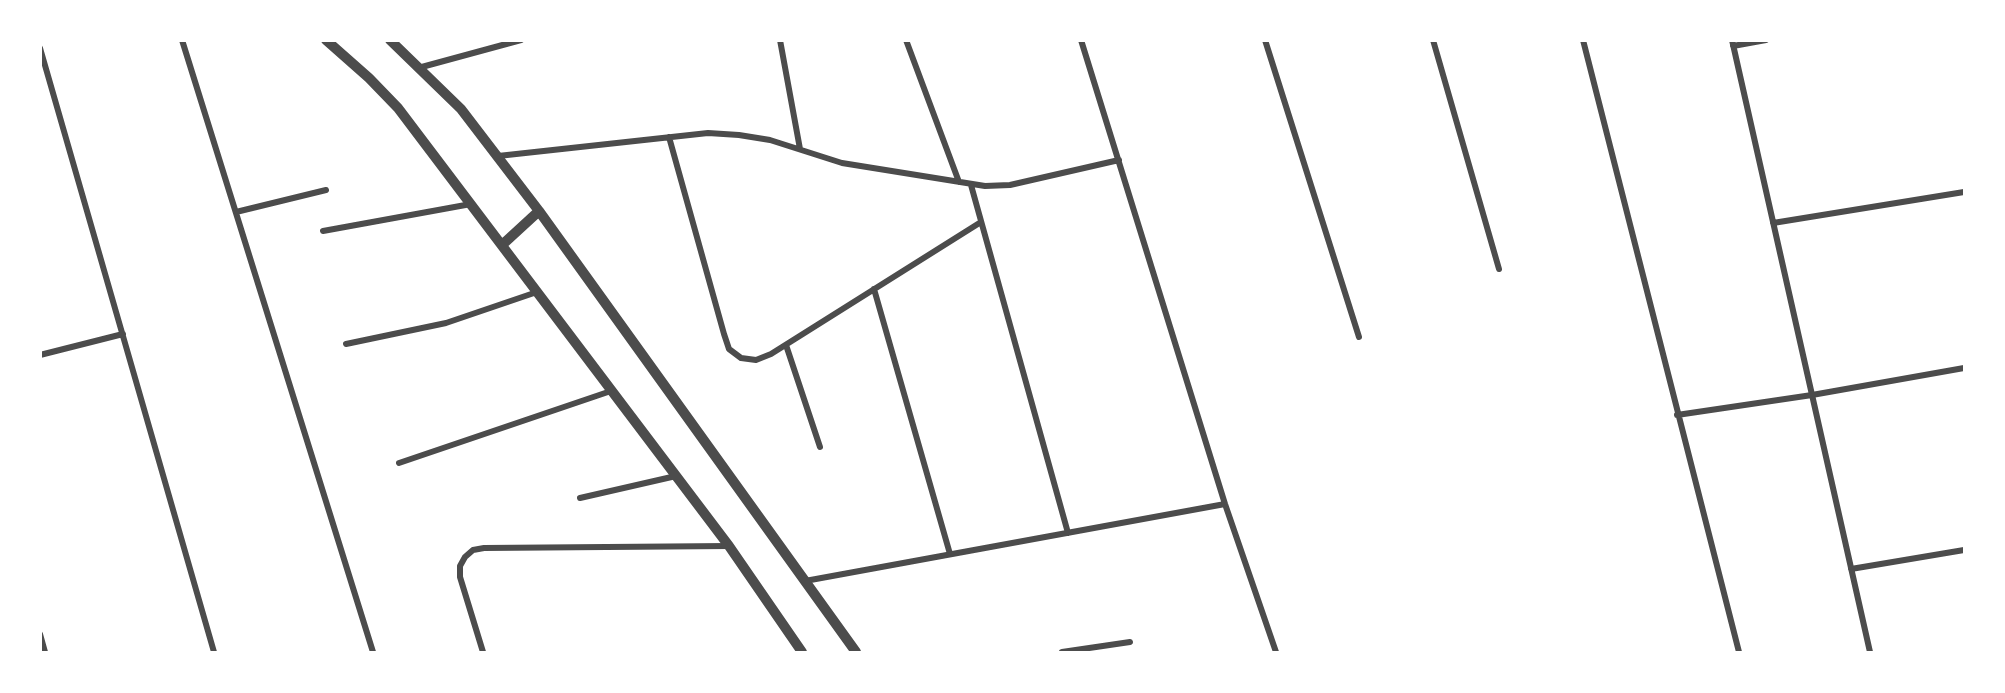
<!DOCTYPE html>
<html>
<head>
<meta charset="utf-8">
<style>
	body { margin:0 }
	#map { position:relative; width:2005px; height:693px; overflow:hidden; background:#fff; font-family:Raleway,sans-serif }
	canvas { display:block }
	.frame { position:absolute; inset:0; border:42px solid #fff; pointer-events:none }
</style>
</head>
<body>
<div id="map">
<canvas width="2005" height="693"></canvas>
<div class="frame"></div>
</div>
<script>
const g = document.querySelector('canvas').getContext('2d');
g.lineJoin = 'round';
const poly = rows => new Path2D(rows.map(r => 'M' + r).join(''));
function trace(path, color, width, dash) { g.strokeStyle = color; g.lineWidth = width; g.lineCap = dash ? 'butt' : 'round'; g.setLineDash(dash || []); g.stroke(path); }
trace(poly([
	[182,40,373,652],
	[780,40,800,149],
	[906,40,959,182],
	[1081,40,1225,504,1276,652],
	[1265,40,1359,337],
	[1433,40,1499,269],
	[1583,40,1739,652],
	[1732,40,1870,652],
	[1733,46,1766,40],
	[40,48,214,652],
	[418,68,521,40],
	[669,137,724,334,729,349,741,358,756,360,771,354,981,222],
	[498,156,708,133,739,135,770,140,842,163,985,186,1010,185,1119,160],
	[971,185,1068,533],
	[236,212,326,190],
	[1773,223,1964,192],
	[323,231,471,204],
	[874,289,950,554],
	[346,344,446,323,537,292],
	[786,345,820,447],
	[40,355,123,334],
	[1677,415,1812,395,1964,368],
	[399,463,611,391],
	[580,498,676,476],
	[1851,569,1964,550],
	[805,581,1225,504],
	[40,634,45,652],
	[483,652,460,577,460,566,465,557,473,550,484,548,729,546],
	[1062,652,1130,642]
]), '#4c4c4c', 6);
trace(poly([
	[326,40,369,78,398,108,729,546,802,652],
	[390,40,461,109,539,211,856,652],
	[502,245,539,211]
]), '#4c4c4c', 10);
</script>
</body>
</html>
